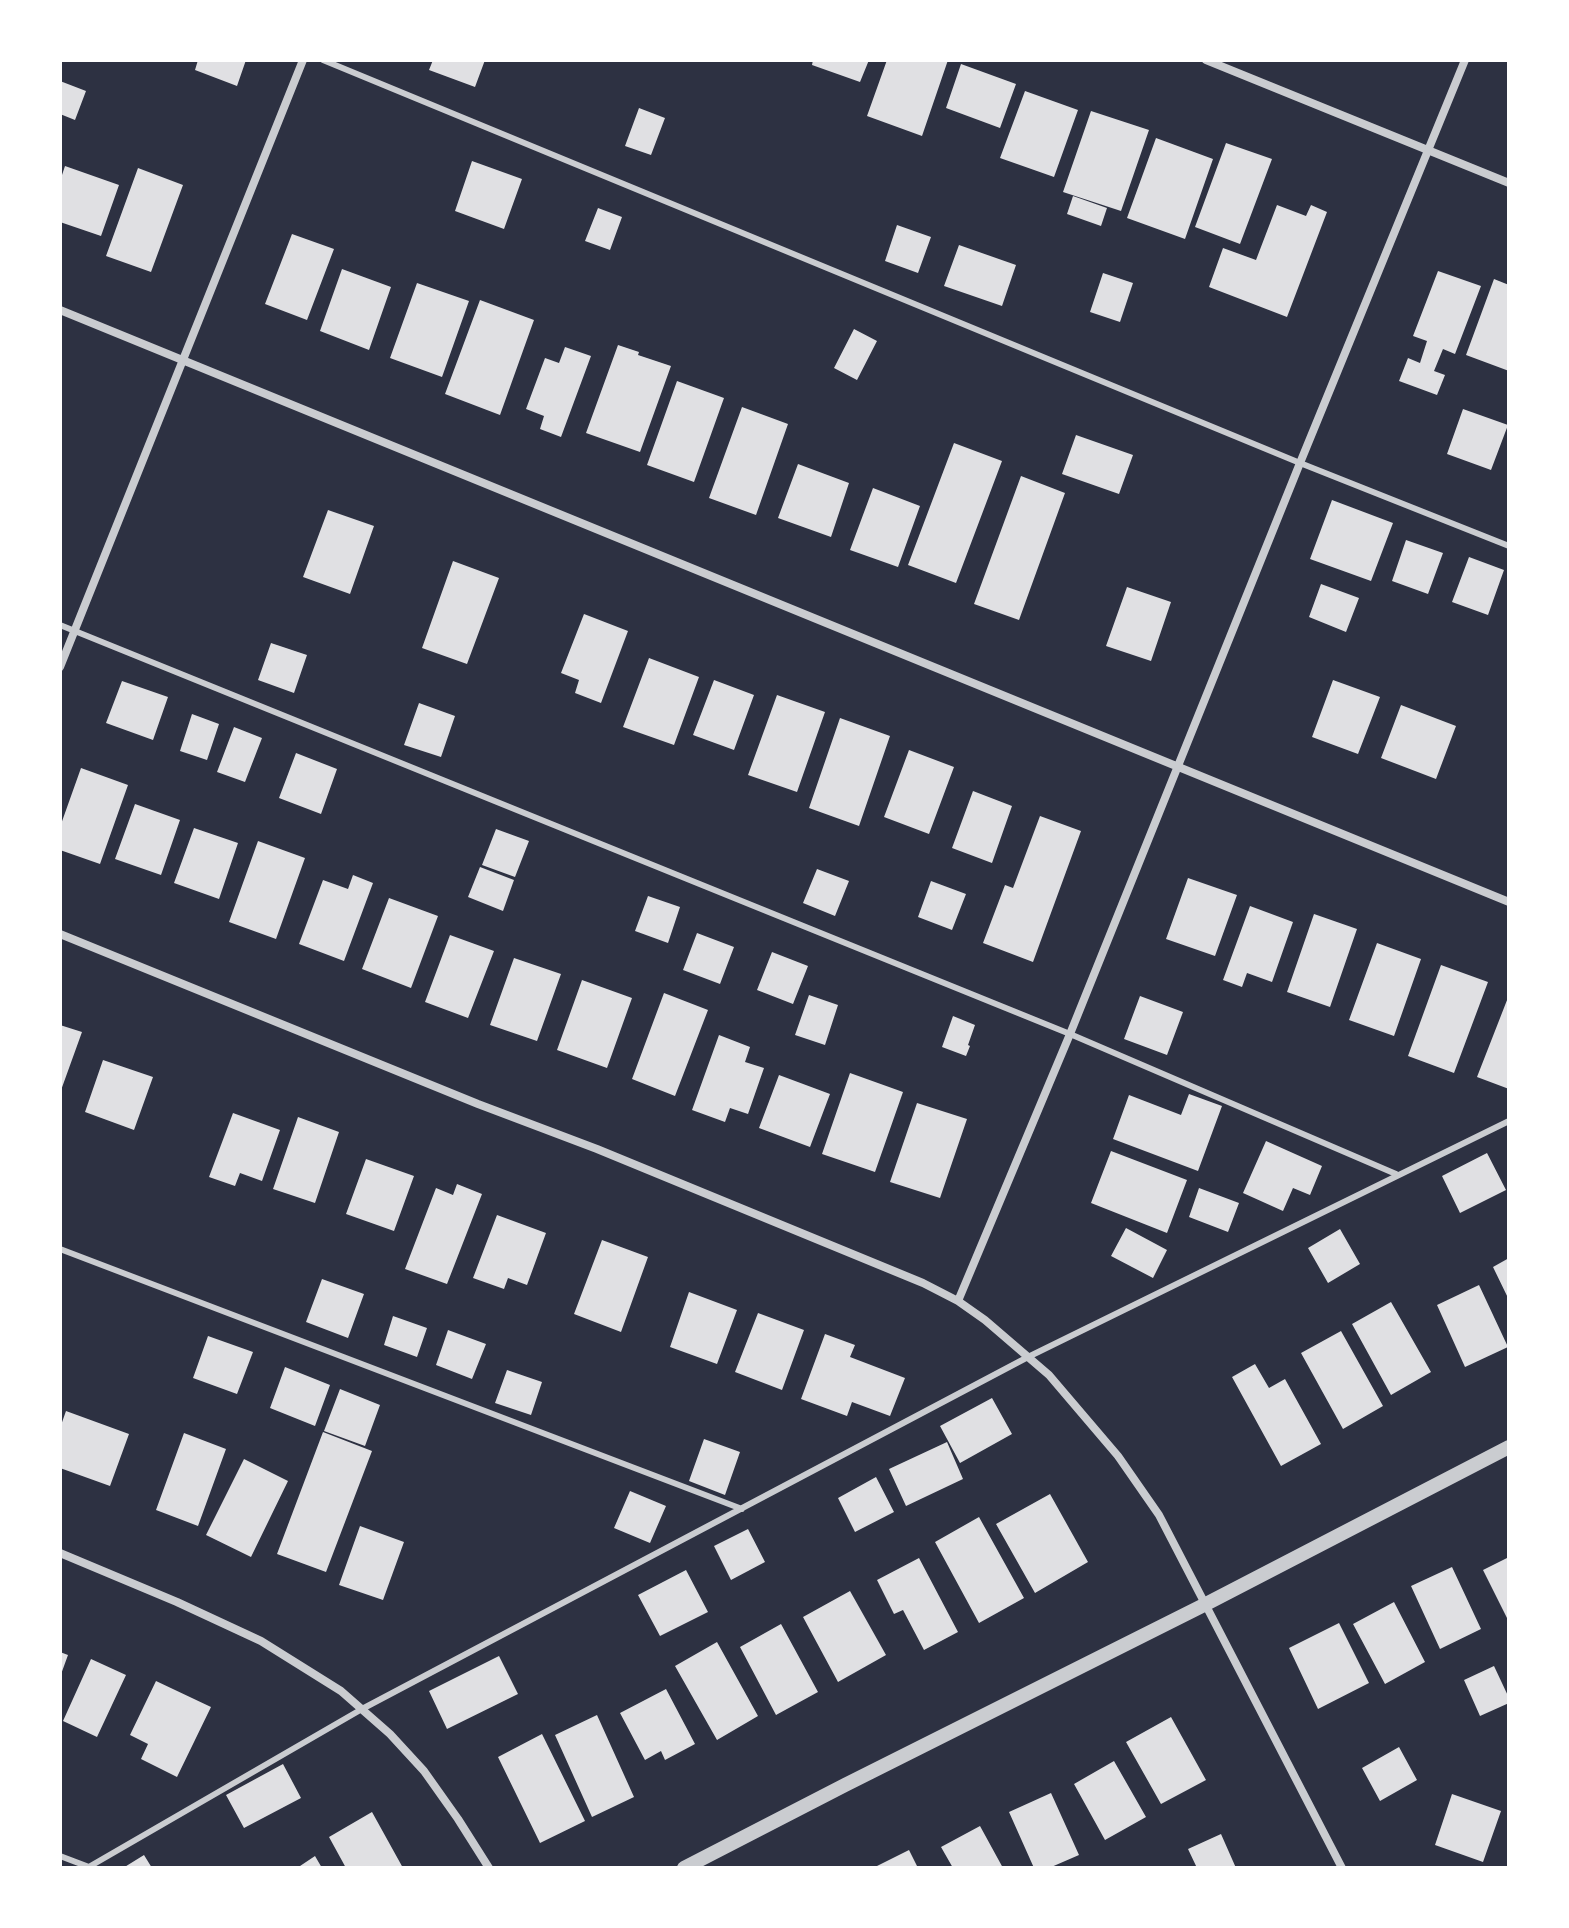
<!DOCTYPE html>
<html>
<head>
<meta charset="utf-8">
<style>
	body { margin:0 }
	#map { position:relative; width:1569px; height:1928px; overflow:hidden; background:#2d3142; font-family:"Work Sans",sans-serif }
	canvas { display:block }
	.frame { position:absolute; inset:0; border:62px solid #fff; pointer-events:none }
</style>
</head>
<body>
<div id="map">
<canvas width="1569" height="1928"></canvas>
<div class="frame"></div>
</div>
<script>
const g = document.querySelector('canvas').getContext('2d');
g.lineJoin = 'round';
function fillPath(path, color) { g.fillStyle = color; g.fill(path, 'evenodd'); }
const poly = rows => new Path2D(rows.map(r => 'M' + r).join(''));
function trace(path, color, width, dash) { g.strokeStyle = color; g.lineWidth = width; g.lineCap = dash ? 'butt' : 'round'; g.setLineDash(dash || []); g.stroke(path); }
fillPath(poly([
	[198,60,246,60,237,86,195,70],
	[433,60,485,60,475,87,429,70],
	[813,60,869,60,860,82,812,65],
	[887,60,948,60,922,136,867,116],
	[961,64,1016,84,1000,128,946,108],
	[60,81,86,91,75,120,60,114],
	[1025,91,1078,110,1054,177,1000,158],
	[639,108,665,118,651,155,625,146],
	[1091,111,1149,130,1121,211,1063,192],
	[1156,138,1213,159,1185,239,1127,218],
	[1226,143,1272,159,1240,244,1195,227],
	[472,161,522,179,504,229,455,211],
	[65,166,119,185,101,236,60,222,60,181],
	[138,168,183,185,151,272,106,256],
	[1073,196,1107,208,1101,226,1067,214],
	[1277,205,1306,216,1311,205,1327,212,1287,317,1209,287,1223,248,1256,260],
	[598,208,622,217,610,250,585,241],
	[897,225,931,237,918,273,885,261],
	[292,234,334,249,307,320,265,304],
	[959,245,1016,265,1002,306,944,286],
	[342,269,391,287,369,350,320,331],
	[1438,271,1481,286,1455,354,1443,349,1434,371,1445,375,1437,395,1399,381,1408,358,1420,363,1427,341,1413,336],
	[1103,273,1133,283,1120,322,1090,312],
	[1494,279,1509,285,1509,371,1466,355],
	[417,283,469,301,442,377,390,358],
	[480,300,534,320,500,415,445,394],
	[854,329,877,341,857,380,834,368],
	[618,345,639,352,638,355,671,366,640,452,586,433],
	[565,347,591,356,561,437,540,429,544,416,526,409,545,358,559,363],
	[677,381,724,398,694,482,647,465],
	[742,407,788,424,756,515,709,498],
	[1463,409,1508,425,1491,470,1447,454],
	[1076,435,1133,455,1119,494,1062,474],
	[954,443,1002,461,956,583,908,565],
	[798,464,849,483,831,537,778,518],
	[1021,476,1065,493,1019,620,974,604],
	[873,488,920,506,898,567,850,550],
	[1332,500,1393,523,1371,581,1310,559],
	[328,510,374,526,350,594,303,577],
	[1406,540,1443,553,1428,594,1392,581],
	[1469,557,1504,570,1488,615,1452,602],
	[453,561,499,578,467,664,422,648],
	[1321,584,1359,598,1346,632,1309,617],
	[1127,587,1171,602,1151,661,1106,646],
	[584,614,628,631,601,703,575,693,579,680,561,673],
	[271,643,307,655,294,693,258,680],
	[649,658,699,677,674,745,623,727],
	[714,680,754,695,734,750,693,735],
	[1333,680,1380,697,1358,754,1312,737],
	[122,681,168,697,153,740,106,723],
	[777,695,825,712,797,792,748,775],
	[419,703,455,716,441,757,404,745],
	[1401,705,1456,726,1436,779,1381,758],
	[192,714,219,724,207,760,180,751],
	[840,718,890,736,859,826,809,808],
	[234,727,262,738,245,782,217,772],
	[909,750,954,767,929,834,884,817],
	[296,753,337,769,321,814,279,798],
	[81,768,128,785,100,864,60,850,60,827],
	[973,791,1012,806,992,863,952,848],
	[135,804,180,820,161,875,115,859],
	[1040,816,1081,831,1033,962,983,943,1005,885,1013,888],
	[194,828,238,843,219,899,174,883],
	[496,829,529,841,515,877,482,865],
	[258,841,305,858,276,939,229,922],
	[480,867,514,880,503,911,468,897],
	[817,869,849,881,835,916,803,903],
	[353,875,373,883,344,961,299,944,323,880,348,889],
	[1188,878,1237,895,1215,956,1166,939],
	[931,881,966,894,952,930,918,917],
	[648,896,680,907,668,943,635,931],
	[389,898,438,916,411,988,362,969],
	[1250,906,1293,922,1272,982,1247,973,1242,987,1223,980],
	[1314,914,1357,929,1330,1007,1287,992],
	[697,933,734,947,720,984,683,970],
	[450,935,494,951,468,1018,425,1002],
	[1377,943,1421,959,1394,1036,1349,1020],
	[772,952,808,966,793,1004,757,990],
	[514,958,561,974,537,1041,490,1025],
	[1441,965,1488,982,1454,1073,1408,1056],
	[582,980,632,998,607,1068,557,1050],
	[664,993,708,1010,675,1096,632,1079],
	[809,995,838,1005,825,1045,795,1035],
	[1509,995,1509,1089,1477,1077],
	[1140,996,1183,1012,1167,1055,1124,1039],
	[953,1016,975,1025,968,1045,970,1046,966,1056,942,1047],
	[60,1025,82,1032,60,1093],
	[719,1035,750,1047,745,1062,764,1068,748,1114,730,1108,725,1122,692,1110],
	[103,1060,153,1077,134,1130,85,1112],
	[850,1073,903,1092,875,1172,822,1154],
	[779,1075,830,1094,810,1147,759,1128],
	[1189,1094,1222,1106,1198,1171,1113,1139,1129,1095,1181,1115],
	[917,1103,967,1119,940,1198,890,1182],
	[233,1113,280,1130,262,1181,240,1173,235,1186,209,1177],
	[298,1117,339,1132,315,1203,273,1189],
	[1266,1141,1322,1166,1310,1195,1293,1188,1283,1211,1243,1193],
	[1111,1151,1187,1180,1167,1233,1091,1203],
	[1487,1153,1506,1190,1460,1213,1442,1176],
	[366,1159,414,1176,394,1231,346,1214],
	[457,1184,482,1194,447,1284,405,1269,436,1188,453,1195],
	[1199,1188,1239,1203,1228,1232,1189,1217],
	[497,1215,546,1233,527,1285,508,1278,504,1289,473,1278],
	[1126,1228,1167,1250,1153,1278,1111,1256],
	[1340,1229,1360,1264,1328,1283,1308,1248],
	[602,1240,648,1257,621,1332,574,1314],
	[1509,1258,1509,1300,1493,1267],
	[322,1279,364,1294,348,1338,306,1322],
	[1479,1285,1508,1347,1465,1367,1437,1305],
	[689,1292,737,1310,717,1364,670,1347],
	[1391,1302,1431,1372,1391,1395,1352,1324],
	[758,1313,804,1330,782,1390,735,1372],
	[393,1316,427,1328,417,1357,384,1345],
	[448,1330,486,1344,472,1379,436,1365],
	[1341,1331,1383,1406,1343,1429,1301,1353],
	[825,1334,855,1345,850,1357,905,1378,890,1416,852,1402,847,1416,801,1399],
	[208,1336,253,1352,237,1394,193,1378],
	[1255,1364,1269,1388,1285,1379,1321,1444,1281,1466,1232,1377],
	[285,1367,330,1385,315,1426,270,1408],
	[507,1370,542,1382,531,1415,495,1403],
	[340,1389,380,1405,365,1446,324,1431],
	[992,1398,1012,1434,960,1463,940,1426],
	[66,1411,129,1434,110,1486,60,1468,60,1428],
	[323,1432,372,1451,326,1572,277,1554],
	[184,1433,226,1449,198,1526,156,1510],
	[704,1439,740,1452,725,1495,689,1481],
	[947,1442,963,1479,906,1506,889,1469],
	[244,1459,288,1481,251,1557,206,1535],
	[876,1477,894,1512,855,1532,838,1498],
	[630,1491,666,1506,650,1543,614,1528],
	[1050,1494,1088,1562,1035,1593,996,1524],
	[979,1517,1024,1598,979,1623,935,1542],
	[360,1526,404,1542,383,1600,339,1585],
	[748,1529,765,1562,731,1580,714,1546],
	[1509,1557,1509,1622,1483,1570],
	[919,1558,958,1632,924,1650,903,1610,894,1614,877,1580],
	[1452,1567,1481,1629,1440,1649,1411,1586],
	[686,1570,708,1612,660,1636,638,1595],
	[850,1591,886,1655,838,1682,803,1617],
	[1394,1602,1425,1662,1385,1684,1353,1624],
	[1339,1623,1369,1683,1318,1709,1289,1648],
	[781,1624,818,1692,776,1715,740,1647],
	[717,1642,758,1716,717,1740,675,1666],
	[60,1652,68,1655,60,1677],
	[499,1656,518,1694,447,1729,429,1691],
	[91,1659,126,1675,97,1737,63,1721],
	[1494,1666,1509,1698,1509,1703,1480,1716,1464,1680],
	[156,1681,211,1707,177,1777,141,1759,148,1744,130,1735],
	[666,1689,695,1744,665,1760,661,1751,645,1760,620,1713],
	[597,1715,634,1797,592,1817,555,1735],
	[1171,1717,1206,1780,1161,1804,1126,1742],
	[542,1734,585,1821,540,1843,498,1757],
	[1399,1747,1417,1780,1380,1801,1362,1768],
	[1114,1761,1146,1817,1105,1840,1074,1784],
	[283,1764,301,1798,244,1828,226,1795],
	[1051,1793,1079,1855,1049,1868,1034,1868,1009,1812],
	[1452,1794,1501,1811,1483,1862,1435,1845],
	[372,1812,403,1868,346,1868,329,1837],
	[980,1826,1003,1868,953,1868,941,1847],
	[1221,1834,1236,1868,1197,1868,1188,1849],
	[909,1850,918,1868,873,1868],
	[144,1855,152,1868,123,1868],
	[315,1856,322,1868,297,1868]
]), '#e0e0e3');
trace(poly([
	[323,60,1300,463,1509,546],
	[60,625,1070,1034,1396,1174],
	[60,1249,742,1509],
	[60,1856,89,1867],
	[87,1868,362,1709,1028,1357,1509,1121]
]), '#caccd0', 6);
trace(poly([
	[1206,60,1509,183],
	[60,310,1509,902],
	[60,667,303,60],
	[60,934,478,1104,597,1149,923,1283,958,1301,985,1320,1049,1375,1118,1456,1159,1515,1342,1868],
	[958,1301,1070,1034,1300,463,1465,60],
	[60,1553,177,1602,261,1641,341,1691,390,1734,424,1771,458,1819,489,1868]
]), '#caccd0', 8);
trace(poly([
	[684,1868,845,1785,1204,1605,1509,1447]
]), '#caccd0', 14);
</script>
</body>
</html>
